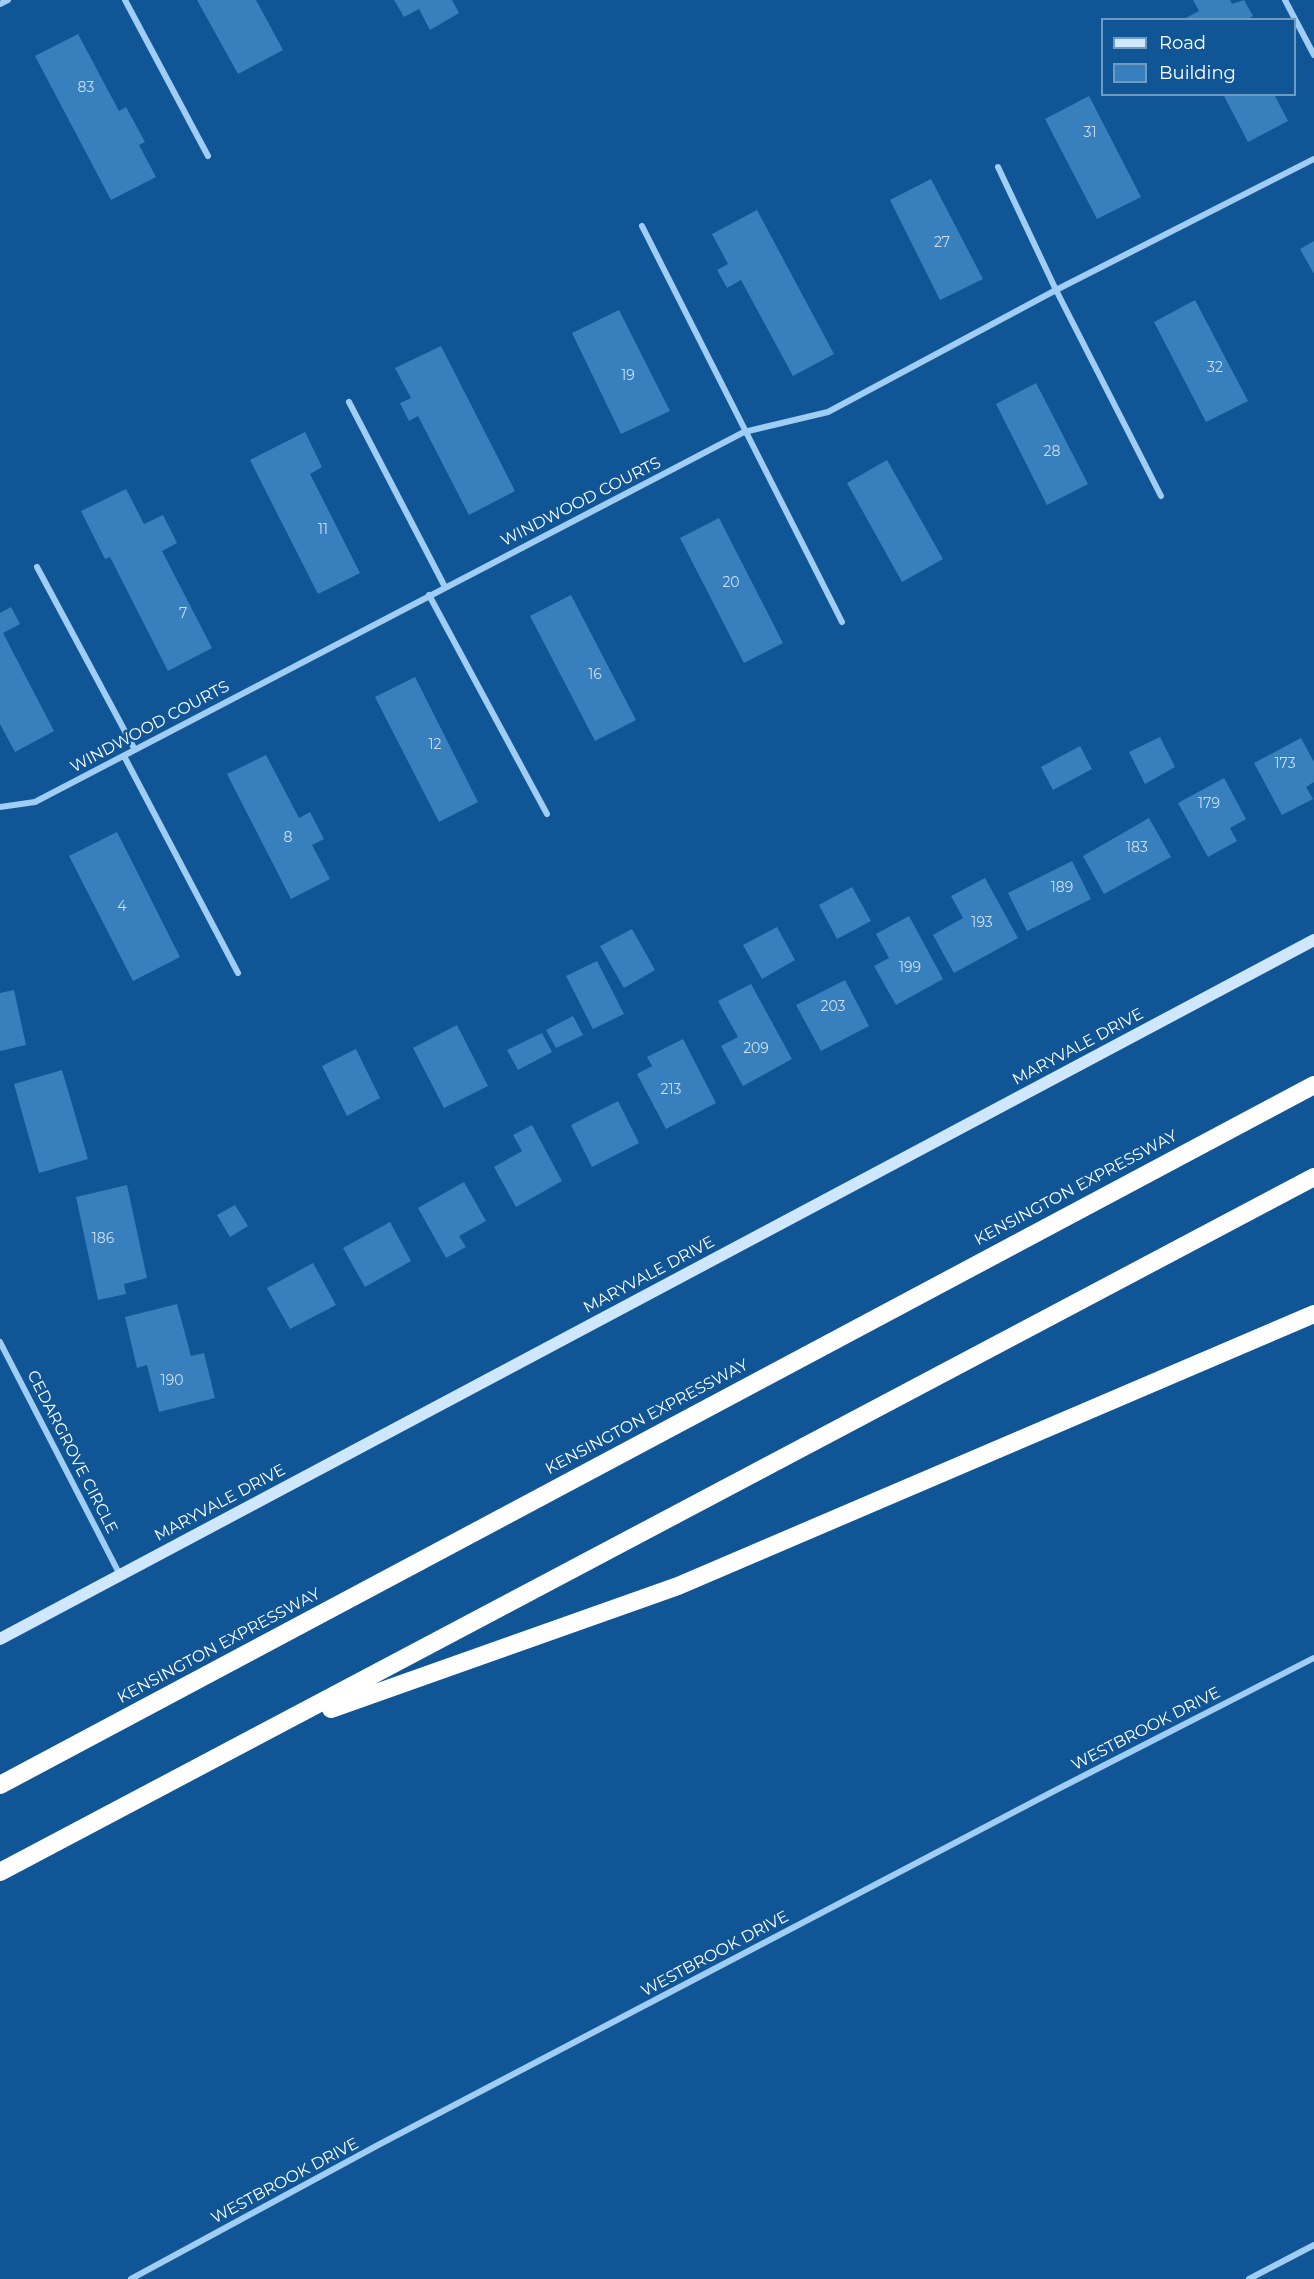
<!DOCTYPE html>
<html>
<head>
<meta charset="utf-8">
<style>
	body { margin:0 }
	#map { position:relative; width:1314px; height:2279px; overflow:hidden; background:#105696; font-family:Montserrat,sans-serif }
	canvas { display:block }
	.legend { position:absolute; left:1101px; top:18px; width:195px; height:78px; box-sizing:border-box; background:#105696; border:2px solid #709ac0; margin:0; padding:8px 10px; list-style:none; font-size:18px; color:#fff }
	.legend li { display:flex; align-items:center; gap:12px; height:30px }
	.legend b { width:30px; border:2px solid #709ac0 }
</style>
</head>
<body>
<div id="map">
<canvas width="1314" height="2279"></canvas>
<ul class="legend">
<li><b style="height:8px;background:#cee7fd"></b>Road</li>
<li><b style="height:16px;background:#387fbe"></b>Building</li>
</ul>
</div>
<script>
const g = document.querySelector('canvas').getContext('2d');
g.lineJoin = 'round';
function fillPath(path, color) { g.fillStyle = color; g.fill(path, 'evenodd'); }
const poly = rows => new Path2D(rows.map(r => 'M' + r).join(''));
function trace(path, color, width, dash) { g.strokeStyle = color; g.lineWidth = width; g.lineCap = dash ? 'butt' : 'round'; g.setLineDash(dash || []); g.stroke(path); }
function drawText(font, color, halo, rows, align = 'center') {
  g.font = font + ' Montserrat,sans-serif'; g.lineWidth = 5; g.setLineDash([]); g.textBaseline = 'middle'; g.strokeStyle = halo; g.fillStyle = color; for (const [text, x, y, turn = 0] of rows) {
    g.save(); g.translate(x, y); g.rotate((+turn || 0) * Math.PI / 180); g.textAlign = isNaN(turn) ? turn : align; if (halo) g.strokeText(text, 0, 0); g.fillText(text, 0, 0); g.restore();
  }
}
fillPath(poly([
	[197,0,256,0,283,50,238,74],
	[394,0,452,0,459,13,430,30,419,9,404,17],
	[1193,0,1230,0,1232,4,1244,0,1253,16,1246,20,1182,20,1199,11],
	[78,34,119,111,126,107,145,142,139,145,156,177,111,200,35,56],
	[1223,94,1274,94,1288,121,1248,142],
	[1089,96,1141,197,1097,219,1045,119],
	[931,179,983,279,940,300,890,200],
	[757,210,834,354,793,376,741,280,727,288,717,270,728,264,712,234],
	[1314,241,1314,274,1300,249],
	[1195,300,1248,401,1206,422,1154,322],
	[619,310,670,411,621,434,572,333],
	[441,346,515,491,469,515,418,416,409,421,400,403,411,398,395,368],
	[1036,383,1088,484,1047,505,996,404],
	[305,432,322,467,310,474,360,573,318,594,250,460],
	[887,460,943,559,902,582,847,483],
	[126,489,144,524,163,515,177,543,162,551,212,648,168,671,110,557,105,559,81,511],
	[719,518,783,643,744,663,680,538],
	[571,595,636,720,595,741,530,616],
	[11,607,20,624,3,633,54,731,15,752,0,724,0,613],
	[415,677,478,802,439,822,375,697],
	[1160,737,1175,767,1145,784,1129,752],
	[1301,738,1314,762,1314,782,1306,787,1313,799,1282,815,1254,763],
	[1080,746,1092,769,1053,790,1041,767],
	[266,755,299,818,310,812,324,839,312,845,330,879,291,899,227,774],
	[1224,778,1246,819,1230,828,1237,841,1208,857,1178,803],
	[1149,818,1171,857,1104,894,1083,856],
	[117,832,180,957,133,981,69,856],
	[1072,861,1091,899,1027,931,1008,893],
	[985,878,1018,938,954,973,933,935,963,918,951,896],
	[852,887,871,921,837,939,819,905],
	[909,916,943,979,896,1005,874,966,889,958,876,934],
	[777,927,795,960,762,979,743,945],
	[632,929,655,970,624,988,600,946],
	[597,961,624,1014,593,1029,566,976],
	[845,980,869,1026,821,1051,796,1005],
	[751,984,792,1059,743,1086,721,1046,738,1037,718,1001],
	[14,990,26,1045,0,1051,0,993],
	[573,1016,583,1035,556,1048,546,1030],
	[457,1025,488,1086,444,1108,413,1048],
	[542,1033,552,1052,518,1070,507,1050],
	[683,1039,716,1103,666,1129,637,1074,652,1066,647,1057],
	[356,1049,380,1098,347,1116,322,1066],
	[62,1070,88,1159,39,1173,14,1084],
	[618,1101,639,1143,592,1167,571,1125],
	[532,1125,562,1181,516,1207,494,1167,522,1151,513,1135],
	[464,1182,486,1221,459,1236,466,1247,446,1258,418,1208],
	[127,1185,147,1278,124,1284,126,1294,98,1300,76,1197],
	[235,1205,248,1226,230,1237,217,1215],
	[390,1222,411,1261,365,1287,343,1248],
	[313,1263,336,1305,290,1329,267,1288],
	[177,1304,191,1356,204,1353,215,1398,159,1412,147,1365,137,1368,125,1317]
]), '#387fbe');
trace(poly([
	[125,0,208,156],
	[1285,0,1314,55],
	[0,4,8,0],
	[998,167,1056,290,1161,496],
	[642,226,842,622],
	[349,402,445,587],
	[37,567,135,750],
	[429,595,547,814],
	[124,756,238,973],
	[0,807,35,802,744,432,828,412,1056,290,1314,159],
	[0,1342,120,1575],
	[131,2279,380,2144,1056,1790,1314,1658],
	[1249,2279,1314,2245]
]), '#9fcdf4', 6);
trace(poly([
	[0,1639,1314,940]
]), '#cee7fd', 12);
trace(poly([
	[331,1709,678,1586,1314,1314],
	[0,1785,1314,1085],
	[0,1872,1314,1177]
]), '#fff', 18);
drawText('14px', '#cddfef', null, [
	["83",86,88],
	["31",1090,133],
	["27",942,243],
	["32",1215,368],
	["19",628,376],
	["28",1052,452],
	["11",323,530],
	["20",731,583],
	["7",183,614],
	["16",595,675],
	["12",435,745],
	["173",1285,764],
	["179",1209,804],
	["8",288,838],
	["183",1137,848],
	["189",1062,888],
	["4",122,907],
	["193",982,923],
	["199",910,968],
	["203",833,1007],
	["209",756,1049],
	["213",671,1090],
	["186",103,1239],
	["190",172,1381]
]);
drawText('16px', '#fff', '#105696', [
	["WINDWOOD COURTS",581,502,-27],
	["WINDWOOD COURTS",150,727,-28],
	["MARYVALE DRIVE",1078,1047,-28],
	["KENSINGTON EXPRESSWAY",1076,1188,-28],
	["MARYVALE DRIVE",649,1275,-28],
	["KENSINGTON EXPRESSWAY",647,1417,-28],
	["CEDARGROVE CIRCLE",72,1452,63],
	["MARYVALE DRIVE",220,1503,-28],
	["KENSINGTON EXPRESSWAY",219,1646,-28],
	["WESTBROOK DRIVE",1146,1729,-27],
	["WESTBROOK DRIVE",715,1954,-28],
	["WESTBROOK DRIVE",285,2181,-28]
]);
</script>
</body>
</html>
